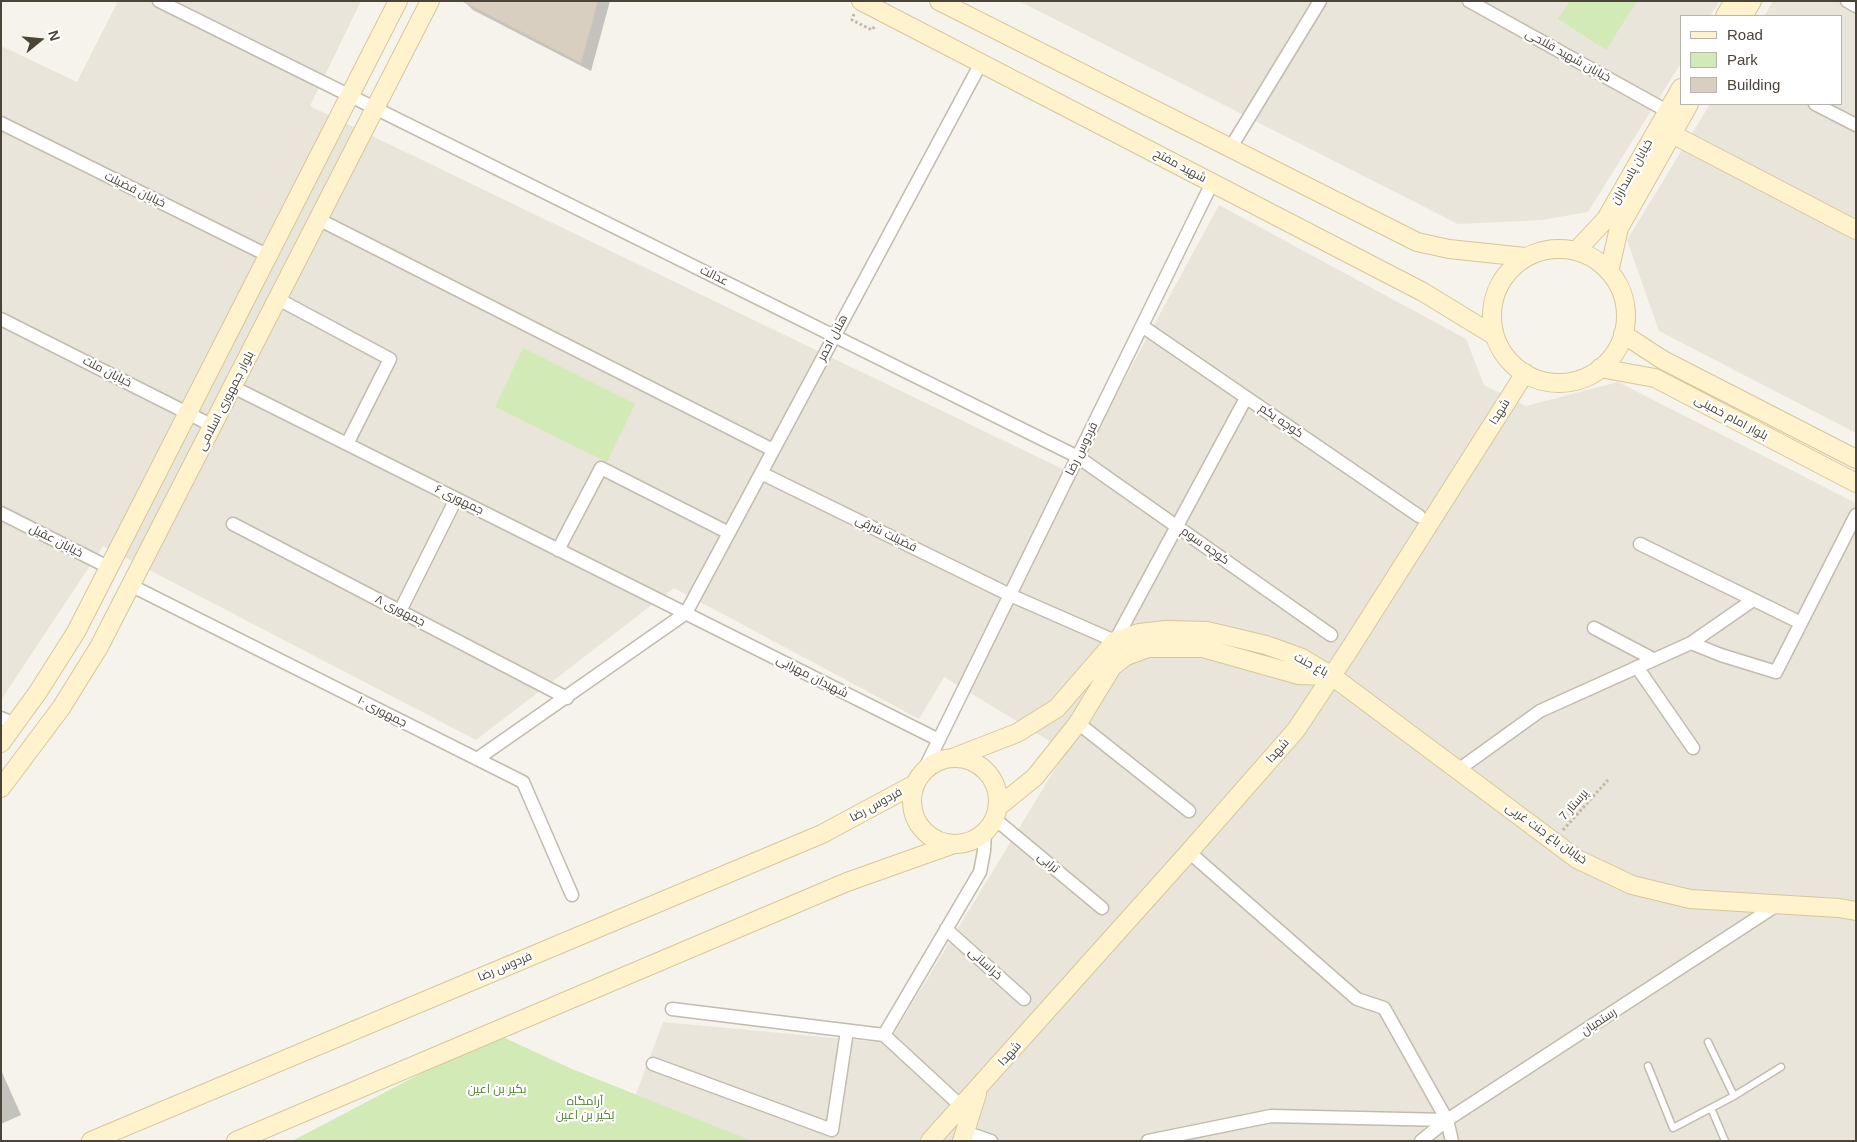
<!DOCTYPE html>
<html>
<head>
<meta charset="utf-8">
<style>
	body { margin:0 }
	#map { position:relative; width:1857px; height:1142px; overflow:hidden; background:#f6f3ec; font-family:Helvetica,sans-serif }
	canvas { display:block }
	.frame { position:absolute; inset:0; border:2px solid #4b4439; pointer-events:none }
	.legend { position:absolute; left:1680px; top:15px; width:162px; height:90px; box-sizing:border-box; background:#fff; border:1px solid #b7b4b0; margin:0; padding:6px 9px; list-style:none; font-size:15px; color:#4b4439 }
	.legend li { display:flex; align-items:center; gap:10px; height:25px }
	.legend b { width:25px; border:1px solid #b7b4b0 }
	.north { position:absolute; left:15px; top:15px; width:50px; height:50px; -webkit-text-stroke:4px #fff; paint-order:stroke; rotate:73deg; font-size:14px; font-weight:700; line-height:20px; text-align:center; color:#4b4439 }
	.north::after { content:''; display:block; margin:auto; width:18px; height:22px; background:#4b4439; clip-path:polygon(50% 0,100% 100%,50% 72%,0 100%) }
</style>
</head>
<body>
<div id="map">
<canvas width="1857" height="1142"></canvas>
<div class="frame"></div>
<ul class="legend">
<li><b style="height:6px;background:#fff3cd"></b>Road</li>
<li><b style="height:14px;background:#d2eab5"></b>Park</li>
<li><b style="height:14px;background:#d8cfc1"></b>Building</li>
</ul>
<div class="north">N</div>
</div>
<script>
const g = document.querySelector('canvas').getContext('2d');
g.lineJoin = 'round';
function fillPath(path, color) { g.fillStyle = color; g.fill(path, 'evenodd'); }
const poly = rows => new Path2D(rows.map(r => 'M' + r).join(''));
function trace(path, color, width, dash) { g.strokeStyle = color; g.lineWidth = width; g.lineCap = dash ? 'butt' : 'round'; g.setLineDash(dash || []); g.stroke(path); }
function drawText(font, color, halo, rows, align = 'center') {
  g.font = font + ' Helvetica,Cairo,sans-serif'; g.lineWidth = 4.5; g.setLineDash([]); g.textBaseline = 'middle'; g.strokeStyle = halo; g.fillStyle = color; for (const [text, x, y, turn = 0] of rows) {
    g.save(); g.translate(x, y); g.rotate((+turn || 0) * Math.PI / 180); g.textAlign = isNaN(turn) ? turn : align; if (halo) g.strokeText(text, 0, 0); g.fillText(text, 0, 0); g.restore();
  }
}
fillPath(poly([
	[118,1,361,1,310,106,1073,474,1219,205,1466,339,1484,385,1526,406,1618,382,1856,503,1856,1141,727,1141,635,1097,663,1022,888,1043,1066,751,944,677,919,719,674,588,476,740,103,546,1,700,1,46,77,82],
	[1019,1,1720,1,1710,16,1681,16,1681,63,1588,212,1542,220,1458,224],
	[1773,1,1856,1,1856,433,1659,331,1627,240,1710,104,1841,104,1841,16,1764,16]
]), '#eae5da');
fillPath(poly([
	[1570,1,1637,1,1606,50,1558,19],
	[523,348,635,404,607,462,495,407],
	[496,1034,572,1069,752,1141,292,1141]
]), '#d2eab5');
fillPath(poly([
	[464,1,610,1,591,71,473,10],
	[1,1070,21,1115,1,1124]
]), '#0003');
const building = poly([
	[462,1,598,1,581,63,462,1]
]);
fillPath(building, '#d8cfc1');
trace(building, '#d3c7b4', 1);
const lane = poly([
	[1708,1042,1734,1096],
	[1648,1066,1673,1128,1734,1096,1781,1067],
	[1711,1108,1725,1141]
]);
const street = poly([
	[159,1,1078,457,1331,635],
	[1469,1,1667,111],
	[1847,1,1856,6],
	[1815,104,1856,125],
	[1,123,269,256],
	[1231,147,1320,1],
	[318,219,773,450],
	[278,299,390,359,347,444],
	[1,319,213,426],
	[1142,326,1419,516],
	[233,387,939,740],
	[761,473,1010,595,1115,641,1246,398],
	[1,513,110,568],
	[233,524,567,698],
	[1640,544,1801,623],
	[558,550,601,468,729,533],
	[132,586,523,782,572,895],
	[400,611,456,499],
	[1594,628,1653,659],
	[1691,643,1721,655,1776,672,1856,515],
	[1637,667,1693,748],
	[1,718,15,724],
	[1078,723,1189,811],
	[477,759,686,613,981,63],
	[924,770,1212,183],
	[1458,770,1540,711,1691,643,1753,600],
	[995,819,1102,908],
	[1189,852,1357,999,1384,1008,1447,1120,1452,1141],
	[946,929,1024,999],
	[672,1009,884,1035,962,1107],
	[884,1035,980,872,984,851,985,833],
	[653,1064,832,1130,847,1031],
	[965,1132,991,1141],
	[1148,1141,1271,1116,1447,1120],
	[1421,1141,1447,1120,1777,905]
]);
const secondary = poly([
	[861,1,1423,292,1495,336],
	[939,1,1417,242,1449,249,1525,257],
	[1725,16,1734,1],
	[1743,16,1752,1],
	[1672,134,1856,230],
	'1492 316a67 67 0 1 1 134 0a67 67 0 1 1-134 0Z',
	[1576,251,1606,219,1681,88],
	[1609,272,1619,228,1689,104],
	[1623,334,1663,360,1856,459],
	[1600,368,1655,378,1856,483],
	[1,743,38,692,76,632,398,1],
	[955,757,1017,733,1057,708,1115,641,1139,633,1166,630,1207,631,1266,645,1302,658,1332,676,1577,859,1632,885,1690,899,1839,908,1856,911],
	'912 801a43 43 0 1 1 86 0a43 43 0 1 1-86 0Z',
	[1,788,61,708,99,647,430,1],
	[998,807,1035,777,1078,723,1112,667,1126,656,1148,648,1203,648,1299,675,1329,676],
	[91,1141,822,834,915,784],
	[236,1141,847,882,954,844],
	[930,1141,1189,852,1296,730,1351,647,1525,373],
	[962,1141,977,1094]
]);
trace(lane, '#c2bbae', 9);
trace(street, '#c2bbae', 15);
trace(secondary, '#d6c79b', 20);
trace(poly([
	[854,14,852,20,872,30,875,26],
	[1563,830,1608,780]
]), '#c4b79f', 3, [2.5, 2.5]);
trace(lane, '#fff', 6);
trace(street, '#fff', 12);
trace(secondary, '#fff3cd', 18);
drawText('12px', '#4b4439', '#fff', [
	["خیابان شهید فلاحی",1568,56,29],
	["شهید مفتح",1180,166,28],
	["خیابان پاسداران",1632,172,-61],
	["خیابان فضیلت",135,190,26],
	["عدالت",714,276,26],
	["هلال احمر",833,338,-62],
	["خیابان ملت",107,372,27],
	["بلوار جمهوری اسلامی",226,401,-63],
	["شهدا",1500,412,-58],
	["بلوار امام خمینی",1731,418,28],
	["کوچه یکم",1281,421,34],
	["فردوس رضا",1082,449,-64],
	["جمهوری ۶",459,500,26],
	["فضیلت شرقی",886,534,26],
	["خیابان عقیل",56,541,27],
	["کوچه سوم",1205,546,35],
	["جمهوری ۸",400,611,27],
	["باغ جنت",1311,665,28],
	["شهیدان مهرابی",812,677,27],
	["جمهوری ۱۰",382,712,27],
	["شهدا",1278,751,-49],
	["فردوس رضا",876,805,-29],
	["پرستار 7",1574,805,-49],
	["خیابان باغ جنت غربی",1546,834,35],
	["ترابی",1048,863,40],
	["خراسانی",985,964,42],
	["فردوس رضا",505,967,-23],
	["رستمیان",1599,1022,-33],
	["شهدا",1010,1054,-48]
]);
drawText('12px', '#4a7f2a', '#fff', [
	["بکیر بن اعین",497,1090],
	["آرامگاه",585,1102],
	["بُکیر بن اعین",585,1116]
]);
</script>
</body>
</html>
